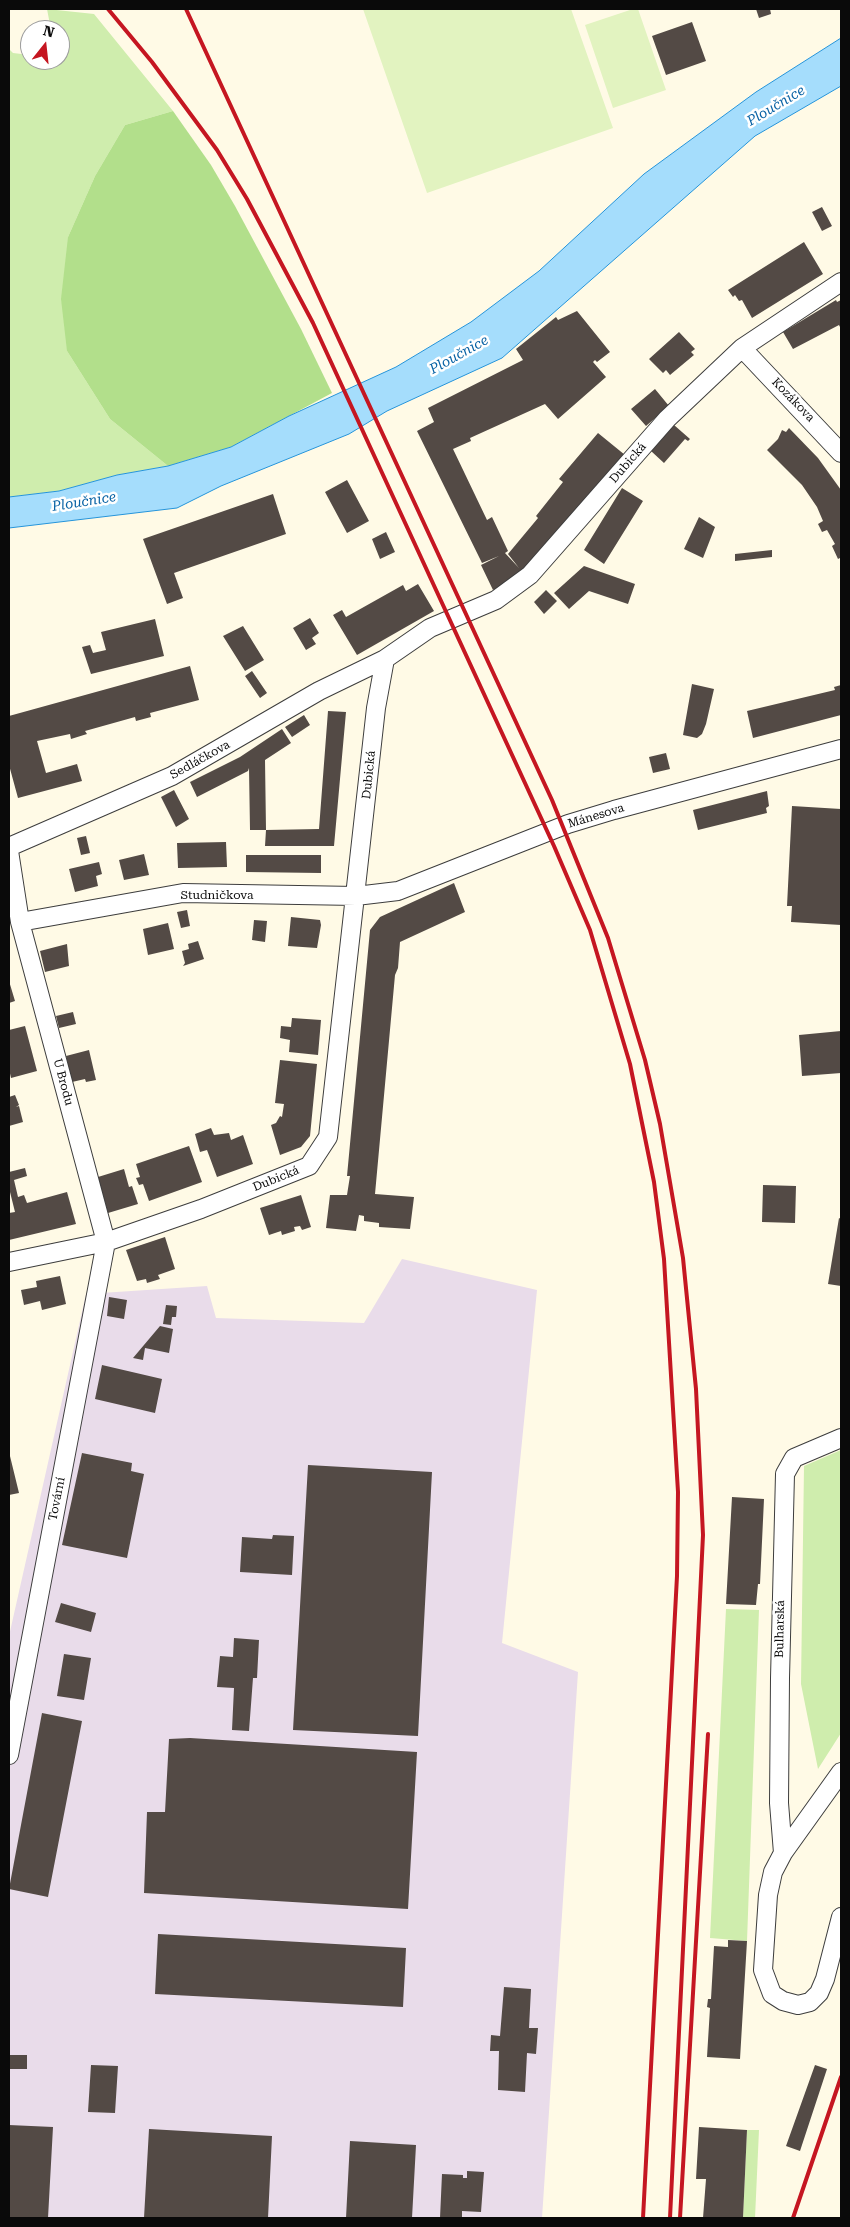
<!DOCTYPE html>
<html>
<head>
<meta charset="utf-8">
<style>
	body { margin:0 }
	#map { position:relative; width:850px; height:2227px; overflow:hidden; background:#fffae6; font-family:"Roboto Serif",serif }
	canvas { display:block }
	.frame { position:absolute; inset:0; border:10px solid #0a0a0a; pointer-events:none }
	.north { position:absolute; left:20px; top:20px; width:50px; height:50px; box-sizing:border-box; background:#fff; border:1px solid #9d9d9d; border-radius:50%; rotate:16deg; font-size:14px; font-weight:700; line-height:20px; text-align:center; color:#0a0a0a }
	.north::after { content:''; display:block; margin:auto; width:18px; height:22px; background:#c51621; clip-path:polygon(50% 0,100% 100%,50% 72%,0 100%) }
</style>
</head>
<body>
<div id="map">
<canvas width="850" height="2227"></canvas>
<div class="frame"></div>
<div class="north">N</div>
</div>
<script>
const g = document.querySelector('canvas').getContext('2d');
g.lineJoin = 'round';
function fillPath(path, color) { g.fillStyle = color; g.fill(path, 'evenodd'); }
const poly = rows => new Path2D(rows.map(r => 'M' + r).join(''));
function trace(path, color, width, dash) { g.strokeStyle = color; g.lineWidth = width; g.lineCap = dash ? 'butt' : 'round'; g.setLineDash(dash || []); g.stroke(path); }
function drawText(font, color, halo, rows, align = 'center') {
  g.font = font + ' "Roboto Serif",serif'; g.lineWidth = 5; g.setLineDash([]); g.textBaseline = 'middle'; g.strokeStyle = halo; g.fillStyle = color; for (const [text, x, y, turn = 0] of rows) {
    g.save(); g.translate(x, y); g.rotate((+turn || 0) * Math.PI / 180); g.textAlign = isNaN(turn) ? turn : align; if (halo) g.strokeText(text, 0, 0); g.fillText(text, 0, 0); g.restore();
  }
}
fillPath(poly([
	[402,1259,537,1290,502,1643,578,1672,542,2218,9,2218,9,1636,86,1294,207,1286,216,1318,364,1323]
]), '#e9dcea');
fillPath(poly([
	[47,9,94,14,173,111,125,125,95,176,68,237,67,351,110,419,168,466,117,475,59,491,9,497,9,49,13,53,30,55,30,60,60,60,60,30,51,30],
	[841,1450,841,1733,818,1769,801,1684,804,1466],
	[726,1609,759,1610,747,1941,710,1938],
	[747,2130,759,2130,755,2218,743,2218]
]), '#cfedad');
fillPath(poly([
	[173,111,211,165,235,206,301,329,332,393,231,447,168,466,110,419,67,351,61,299,68,237,95,176,125,125]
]), '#b2df8b');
fillPath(poly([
	[363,9,571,9,613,128,427,193],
	[633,9,638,9,666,90,613,108,585,25]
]), '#e2f3c0');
const water = poly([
	[841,38,841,86,755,136,502,358,387,411,349,434,221,486,177,508,9,528,9,497,59,491,117,475,168,466,231,447,289,416,396,367,471,322,539,271,644,174,756,92,841,38]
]);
fillPath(water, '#a5ddfc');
trace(water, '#2594da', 1);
fillPath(poly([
	[756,9,770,9,771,14,759,18],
	[692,22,706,61,666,75,652,36],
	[822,207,832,226,822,231,812,212],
	[804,242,823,274,752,318,742,300,739,301,735,295,733,297,728,290],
	[836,300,837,302,841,300,841,329,839,325,793,349,783,332],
	[577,311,610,352,597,362,595,360,593,362,606,377,558,419,545,404,470,438,471,441,453,449,487,520,492,517,508,551,505,553,519,568,508,554,538,518,536,516,563,482,559,479,598,433,625,455,525,575,493,590,481,565,499,556,482,563,417,431,434,422,428,408,523,360,516,349,556,317,558,320],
	[679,332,695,349,691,352,694,355,670,375,666,370,663,373,649,359],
	[655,389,669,406,646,426,631,409],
	[674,425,690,439,688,441,685,439,664,463,651,451],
	[789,428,818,458,841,490,841,562,840,558,838,559,832,546,835,544,827,530,822,532,818,524,823,521,817,507,802,485,767,450,778,439,782,430,786,432],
	[347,480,369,521,347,533,325,492],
	[622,488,643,501,604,564,584,550],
	[273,494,286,534,174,573,183,598,167,604,143,539],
	[699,517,715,527,703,558,684,549],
	[386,532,395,552,380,559,372,539],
	[772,550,772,557,735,561,735,554],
	[584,566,635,584,628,604,589,591,569,609,554,593],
	[418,584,434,611,357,655,333,615,342,610,346,617,403,585,406,591],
	[546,590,557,601,544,614,534,602],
	[310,618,319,633,312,638,316,644,306,650,293,628],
	[155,619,164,656,91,674,82,647,90,645,93,653,106,650,101,632],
	[243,626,264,660,245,671,223,636],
	[190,666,199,700,150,713,151,717,136,721,135,717,85,731,87,734,71,739,70,734,37,741,46,773,77,764,82,781,18,798,9,765,9,716],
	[252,671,267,693,260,698,245,676],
	[692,684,714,689,706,724,702,734,697,738,683,735],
	[841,685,841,715,753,738,747,711,835,690,834,687],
	[328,711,346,712,334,846,265,846,266,830,319,829],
	[304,715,310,725,292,737,285,727],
	[282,729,291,743,265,760,266,830,250,830,249,768,248,771,197,797,190,782,240,757],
	[666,753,670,769,653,773,649,757],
	[174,790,189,819,176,827,161,797],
	[767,791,769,806,766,808,767,813,698,830,693,810],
	[792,806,841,809,841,925,791,922,792,906,787,906],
	[86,836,90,853,81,855,77,838],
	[226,842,227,867,178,868,177,843],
	[144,854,149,875,124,880,119,860],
	[246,855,321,855,321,873,246,872],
	[99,862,102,874,96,876,98,886,75,892,69,869],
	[454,883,465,912,400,942,398,968,395,975,375,1194,414,1197,410,1229,379,1227,379,1223,364,1221,364,1216,359,1215,356,1231,326,1228,330,1195,347,1195,350,1176,347,1176,370,930,380,917],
	[187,910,190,926,181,928,177,912],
	[291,917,320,920,321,925,317,948,288,946],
	[254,920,267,921,265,942,252,940],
	[168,923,174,949,148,955,143,929],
	[198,941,204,959,183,966,185,963,182,951,189,949,188,944],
	[67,944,69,966,45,972,40,951],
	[9,981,15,1001,9,1003],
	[73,1012,76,1024,59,1028,56,1016],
	[292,1018,321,1020,318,1055,289,1052,290,1040,280,1038,281,1026,291,1027],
	[25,1026,37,1071,11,1078,9,1069,9,1030],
	[841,1031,841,1073,802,1076,799,1035],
	[89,1050,96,1080,86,1082,85,1079,72,1082,66,1056],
	[280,1060,317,1064,310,1136,301,1147,280,1155,271,1125,276,1123,280,1116,282,1117,284,1104,275,1103],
	[15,1095,19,1105,16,1107,19,1106,23,1122,9,1126,9,1097],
	[211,1128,214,1135,229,1133,231,1140,243,1135,253,1164,217,1177,207,1150,200,1152,195,1134],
	[189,1146,202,1182,149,1201,143,1184,139,1185,136,1178,140,1177,136,1164],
	[25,1168,27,1176,14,1180,18,1197,24,1195,27,1203,67,1192,76,1224,9,1240,9,1213,15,1212,9,1188,9,1172],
	[124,1169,129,1187,132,1186,138,1204,108,1213,98,1177],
	[763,1185,796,1186,795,1223,762,1222],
	[301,1195,311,1227,302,1230,300,1226,294,1227,295,1231,282,1235,281,1231,269,1235,260,1208],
	[839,1218,841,1219,841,1286,828,1284],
	[165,1237,175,1269,158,1275,160,1279,147,1283,146,1279,137,1281,126,1250],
	[60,1276,66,1304,42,1310,40,1301,24,1305,21,1290,37,1287,36,1281],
	[109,1297,127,1300,124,1319,107,1316],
	[166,1305,177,1306,176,1317,172,1317,171,1325,163,1324],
	[160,1326,173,1329,169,1353,145,1348,143,1360,133,1358],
	[102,1365,162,1379,155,1413,95,1399],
	[9,1452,19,1493,9,1495],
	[82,1453,132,1463,131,1471,144,1474,127,1558,62,1545],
	[308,1465,432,1472,418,1736,293,1730],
	[732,1497,764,1499,760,1584,758,1584,756,1605,726,1604],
	[273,1535,294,1536,292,1575,240,1572,242,1537,272,1539],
	[61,1603,96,1613,91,1632,55,1622],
	[234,1638,259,1640,257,1678,253,1678,249,1731,232,1730,234,1688,217,1687,220,1656,233,1657],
	[64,1654,91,1658,84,1700,57,1696],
	[42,1713,82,1721,48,1897,9,1889],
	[190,1738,417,1752,408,1909,144,1893,147,1812,165,1812,169,1739],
	[158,1934,406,1948,403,2007,155,1994],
	[728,1940,747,1941,740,2059,707,2057,710,2008,707,2007,708,1999,711,1999,714,1946,728,1947],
	[504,1987,531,1989,529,2028,538,2028,536,2054,527,2053,525,2092,498,2090,499,2051,490,2051,491,2035,500,2036],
	[9,2055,27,2055,27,2069,9,2069],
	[91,2065,118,2066,115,2113,88,2112],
	[815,2065,827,2069,800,2151,786,2146],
	[9,2125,53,2127,48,2218,9,2218],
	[699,2127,747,2130,743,2218,703,2218,706,2179,696,2179],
	[149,2129,272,2136,268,2218,144,2218],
	[350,2141,416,2145,412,2218,346,2218],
	[467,2171,484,2172,481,2212,462,2211,462,2218,440,2218,442,2174,463,2175,463,2178,467,2178]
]), '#534a45');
const minor = poly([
	[742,348,841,453],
	[9,847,172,776,319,691,385,659,430,628,496,600,530,575,667,419,742,348,841,282],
	[9,851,20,922,106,1242,9,1755],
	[20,922,183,893,356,896,398,891,568,824,614,810,841,749],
	[9,1262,106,1242,201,1209,309,1166,328,1137,376,708,385,659],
	[841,1772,783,1853,773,1872,768,1895,763,1970,772,1994,783,2001,798,2005,810,2002,819,1993,825,1979,841,1917],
	[783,1853,779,1803,780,1678,785,1474,794,1458,841,1438]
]);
trace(minor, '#3d3d3d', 20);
trace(minor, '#fff', 18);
trace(poly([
	[108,9,152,62,217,150,247,199,313,323,554,846,590,930,630,1064,654,1182,664,1259,678,1492,677,1576,643,2218],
	[186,9,552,800,608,938,645,1060,660,1124,683,1258,696,1389,703,1535,670,2218],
	[680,2218,708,1734],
	[793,2218,841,2077]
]), '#c51621', 4);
drawText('12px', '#0a0a0a', '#fff', [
	["Kozákova",793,400,46],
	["Dubická",628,463,-49],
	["Sedláčkova",200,760,-29],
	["Dubická",369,775,-84],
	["Mánesova",596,816,-17],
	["Studničkova",217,895],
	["U Brodu",63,1082,75],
	["Dubická",276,1179,-22],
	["Tovární",57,1499,-79],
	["Bulharská",780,1629,-89]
]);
drawText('italic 14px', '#0963a5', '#fff', [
	["Ploučnice",776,106,-31],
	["Ploučnice",459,355,-29],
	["Ploučnice",84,502,-9]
]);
</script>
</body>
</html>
